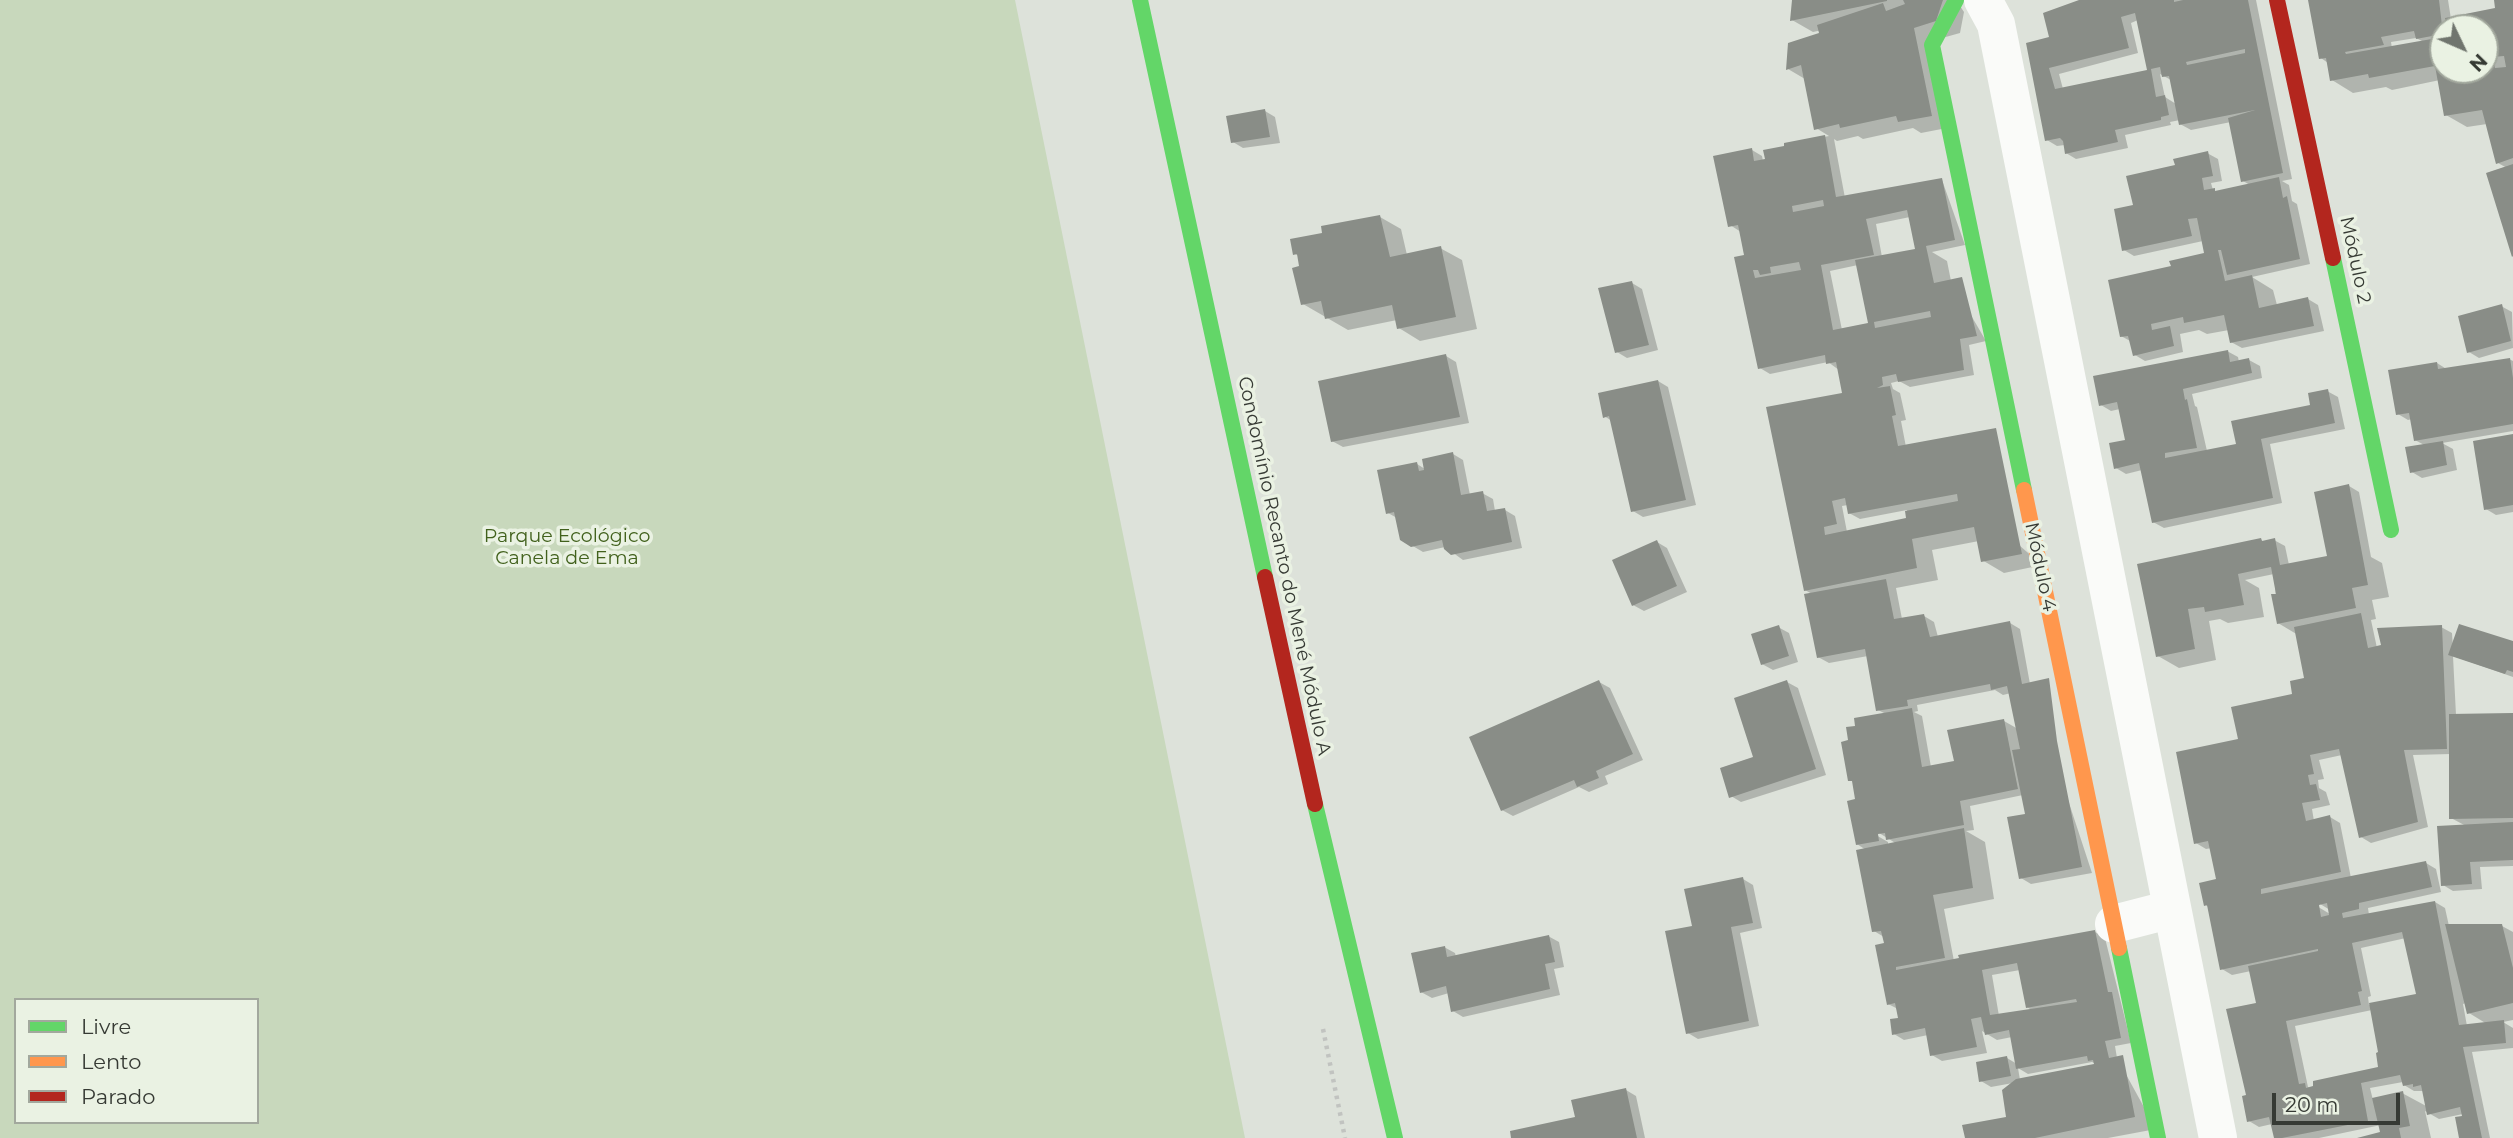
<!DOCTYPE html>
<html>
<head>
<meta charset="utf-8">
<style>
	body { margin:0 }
	#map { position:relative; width:2513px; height:1138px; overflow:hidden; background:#dde2da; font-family:Montserrat,sans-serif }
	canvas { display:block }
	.legend { position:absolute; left:14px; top:998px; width:245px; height:126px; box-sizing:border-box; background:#eaf2e3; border:2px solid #a2a89d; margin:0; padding:9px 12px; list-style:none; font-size:21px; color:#363a34 }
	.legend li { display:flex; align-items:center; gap:14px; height:35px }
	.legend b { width:35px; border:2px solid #a2a89d }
	.north { position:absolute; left:2429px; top:14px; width:70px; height:70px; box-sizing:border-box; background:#eaf2e3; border:2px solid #a2a89d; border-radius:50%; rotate:134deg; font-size:19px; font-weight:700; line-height:28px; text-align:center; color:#363a34 }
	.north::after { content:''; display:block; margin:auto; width:24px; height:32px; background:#70756e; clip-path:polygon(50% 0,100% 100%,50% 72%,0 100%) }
	.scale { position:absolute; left:2272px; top:1093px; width:128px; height:32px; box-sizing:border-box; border:4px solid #363a34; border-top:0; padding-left:9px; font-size:21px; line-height:24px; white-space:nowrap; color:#363a34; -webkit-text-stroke:5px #eaf2e3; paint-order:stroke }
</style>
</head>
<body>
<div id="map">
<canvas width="2513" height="1138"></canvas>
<ul class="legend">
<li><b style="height:9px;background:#63d668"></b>Livre</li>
<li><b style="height:9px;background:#ff974d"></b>Lento</li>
<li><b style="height:9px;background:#b3261e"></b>Parado</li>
</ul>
<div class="north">N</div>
<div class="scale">20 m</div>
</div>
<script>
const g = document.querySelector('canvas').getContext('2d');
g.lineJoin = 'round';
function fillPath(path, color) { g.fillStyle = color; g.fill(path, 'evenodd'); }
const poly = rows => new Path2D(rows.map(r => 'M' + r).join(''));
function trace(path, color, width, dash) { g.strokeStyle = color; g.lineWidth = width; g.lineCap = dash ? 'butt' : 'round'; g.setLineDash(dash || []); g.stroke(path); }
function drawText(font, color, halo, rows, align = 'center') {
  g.font = font + ' Montserrat,sans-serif'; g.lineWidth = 7; g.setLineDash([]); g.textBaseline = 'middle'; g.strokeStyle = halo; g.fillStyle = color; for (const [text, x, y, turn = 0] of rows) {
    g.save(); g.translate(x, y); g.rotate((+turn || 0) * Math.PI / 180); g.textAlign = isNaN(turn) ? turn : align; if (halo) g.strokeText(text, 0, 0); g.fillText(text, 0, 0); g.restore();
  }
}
fillPath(poly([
	[0,0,1015,0,1245,1138,0,1138],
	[16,1000,257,1000,257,1122,16,1122]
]), '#c8d8bc');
fillPath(poly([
	[1794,0,1956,0,1964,12,1960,33,1935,40,1952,127,1921,133,1913,128,1863,139,1858,136,1837,141,1834,139,1845,198,1942,180,1965,245,1932,252,1947,261,1951,281,1986,341,1969,345,1974,375,1910,387,1899,381,1891,383,1893,389,1900,393,1906,420,1901,421,1906,447,2042,565,2004,573,1982,560,1979,541,1932,550,1938,580,1896,588,1902,619,1924,616,1934,622,1938,637,2010,623,2020,629,2030,684,2092,873,2031,884,2021,878,2027,815,2023,795,1970,806,1974,830,1966,831,1985,842,1994,899,1944,909,1954,961,2095,932,2105,938,2131,1043,2115,1046,2117,1058,2156,1129,2108,1138,1967,1138,2009,1118,2013,1083,1991,1087,1981,1081,2007,1058,2017,1064,2012,1037,1997,1040,1982,1031,1987,1053,1942,1061,1932,1055,1928,1035,1904,1040,1894,1034,1900,1019,1898,1009,1888,1004,1886,944,1884,937,1874,931,1866,850,1857,844,1857,801,1854,782,1850,780,1850,742,1886,714,1878,710,1868,656,1829,663,1818,657,1812,594,1805,590,1844,394,1839,370,1828,362,1770,374,1760,368,1741,232,1730,225,1752,150,1762,156,1763,161,1786,148,1786,144,1829,136,1816,128,1805,79,1788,69,1828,32,1827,29,1813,32,1792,20],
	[1910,217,1921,249,1882,257,1876,224],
	[1858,265,1873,324,1842,330,1830,271],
	[1848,505,1849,513,1860,519,1907,510,1908,520,1847,532,1842,506],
	[1995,690,2003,695,2011,693,2018,729,2004,721,1956,763,1931,767,1922,716,1914,712,1918,711,1917,705],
	[1871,828,1897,844,1888,845,1888,842,1869,831],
	[2020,970,2027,1007,2033,1011,1999,1016,1992,975],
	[2092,1062,2098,1065,2020,1080,2018,1068,2028,1074],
	[2081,0,2256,0,2292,179,2282,181,2289,185,2292,201,2297,204,2310,264,2252,277,2273,290,2277,305,2308,299,2318,305,2324,331,2242,348,2231,342,2229,330,2207,334,2199,330,2180,334,2183,352,2145,361,2135,355,2132,342,2121,336,2173,267,2209,254,2203,241,2134,256,2124,250,2135,206,2177,167,2207,153,2218,159,2222,181,2211,183,2213,190,2218,192,2250,185,2243,181,2231,122,2191,130,2180,124,2180,120,2170,122,2171,125,2125,135,2128,148,2076,159,2066,153,2065,145,2057,146,2047,140,2028,44,2051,38],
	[2138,20,2149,71,2063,89,2059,74,2138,53,2131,23],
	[2160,74,2171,80,2176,104,2165,97],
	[2310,0,2448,0,2451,19,2495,10,2496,0,2513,0,2513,252,2507,168,2498,163,2487,124,2467,127,2446,115,2440,80,2392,90,2386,87,2353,93,2332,80,2328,63,2321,58],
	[2443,28,2485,28,2485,70,2443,70],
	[2416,38,2424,42,2392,48,2391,42],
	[1265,111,1275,117,1280,143,1243,148,1233,142],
	[1380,217,1401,229,1407,255,1440,248,1462,260,1477,329,1420,341,1399,328,1397,320,1348,330,1303,304,1301,267,1299,256,1295,254,1324,235],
	[1632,283,1642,289,1658,350,1627,358,1617,352],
	[2501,306,2512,312,2513,348,2479,358,2469,352],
	[2227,351,2238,357,2239,362,2249,360,2260,366,2262,378,2192,394,2195,406,2197,407,2207,451,2238,445,2312,406,2327,391,2338,397,2345,429,2270,444,2282,503,2164,528,2153,522,2142,470,2126,474,2116,468,2127,441,2120,409,2111,411,2101,405],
	[1446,356,1456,362,1469,423,1343,447,1332,441],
	[2509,359,2513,361,2513,431,2442,443,2453,449,2457,470,2422,478,2412,472,2426,446,2415,440,2412,419,2408,420,2398,414,2437,363,2448,370],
	[1658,381,1668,387,1696,505,1643,517,1633,511,1612,421,1604,416],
	[2513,435,2513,512,2496,515,2486,509],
	[1453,454,1463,460,1470,495,1482,493,1493,499,1495,511,1505,510,1515,516,1522,548,1463,560,1445,547,1423,552,1401,539,1397,518,1388,513,1417,464,1425,469],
	[2349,486,2359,492,2371,557,2382,563,2389,597,2372,600,2376,619,2371,620,2377,648,2441,627,2452,633,2453,648,2513,643,2513,677,2453,656,2456,715,2513,715,2513,866,2480,867,2482,889,2453,891,2443,885,2466,826,2451,818,2451,754,2413,755,2428,827,2371,843,2361,837,2342,755,2319,760,2324,779,2318,780,2319,788,2326,792,2330,805,2312,809,2314,821,2330,817,2340,823,2351,878,2426,863,2436,869,2441,892,2368,908,2369,915,2435,902,2445,908,2449,926,2502,926,2513,932,2513,1020,2503,1022,2513,1028,2513,1048,2472,1052,2490,1138,2461,1138,2463,1114,2439,1119,2425,1111,2431,1138,2361,1138,2383,1134,2381,1125,2319,1138,2275,1138,2272,1124,2259,1127,2249,1121,2248,1096,2258,1004,2251,971,2232,975,2222,969,2209,907,2205,905,2218,881,2212,848,2206,849,2196,843,2240,740,2294,695,2306,679,2298,635,2278,623,2274,574,2245,580,2259,588,2264,617,2228,623,2220,619,2209,621,2216,660,2179,668,2158,656,2144,594,2261,540,2264,542,2274,540,2285,546,2289,565,2333,557],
	[2312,899,2330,910,2330,914,2310,902],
	[2406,938,2418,995,2369,1005,2368,997,2371,996,2361,948],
	[2466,1003,2469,1013,2487,1024,2467,1026,2463,1004],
	[2372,1010,2380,1054,2380,1069,2311,1088,2308,1087,2295,1026],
	[2403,1082,2404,1085,2414,1091,2424,1091,2428,1107,2402,1093,2373,1100,2370,1088],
	[1657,542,1667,548,1687,592,1644,611,1633,605],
	[1778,627,1789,633,1798,662,1773,670,1762,664],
	[1599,682,1610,688,1643,760,1605,776,1608,784,1589,792,1579,787,1513,816,1502,810],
	[1787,682,1798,688,1826,775,1741,802,1731,796,1755,758],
	[1743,879,1753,885,1762,928,1740,933,1759,1026,1698,1039,1688,1033,1694,927],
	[1548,936,1559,942,1564,967,1554,969,1560,995,1463,1017,1453,1011,1449,993,1432,998,1421,992,1444,947,1455,953,1456,957],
	[1626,1090,1636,1096,1645,1138,1513,1138,1577,1118]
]), '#0003');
fillPath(poly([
	[1792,0,1887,0,1887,1,1790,21],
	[1903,0,1943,0,1936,21,1914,28,1932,116,1898,122,1896,116,1840,128,1839,124,1814,130,1801,65,1786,70,1788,43,1819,33,1817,25,1883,3,1886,11,1905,4],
	[2079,0,2174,0,2174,2,2183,0,2248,0,2283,173,2241,182,2228,118,2255,110,2179,125,2169,76,2162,77,2160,67,2151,69,2156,97,2165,95,2169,115,2161,117,2161,120,2115,130,2118,142,2065,154,2063,141,2060,138,2045,141,2026,43,2049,37,2043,13],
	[2135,13,2147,70,2055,89,2049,68,2129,48,2121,17],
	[2245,49,2245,53,2187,65,2186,62],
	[2308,0,2439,0,2443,34,2416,39,2414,31,2381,37,2384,45,2345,52,2346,54,2443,37,2443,70,2485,70,2485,28,2447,28,2445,18,2495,8,2494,0,2513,0,2513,158,2496,164,2482,110,2444,116,2435,66,2369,78,2368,74,2330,81,2326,58,2319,59],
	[2504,56,2506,67,2495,68,2493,57],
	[1265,109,1270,137,1231,143,1226,116],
	[1825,135,1836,197,1942,178,1955,240,1926,246,1934,283,1962,277,1977,336,1960,339,1964,370,1898,382,1896,374,1882,377,1883,385,1877,388,1890,386,1896,415,1892,416,1898,446,1996,428,2022,554,1981,562,1974,527,1912,539,1917,568,1804,591,1766,407,1842,393,1836,362,1826,364,1825,355,1758,369,1734,257,1744,255,1738,225,1728,227,1713,156,1752,148,1754,161,1765,159,1763,150,1784,146,1784,143],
	[1823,200,1824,206,1793,212,1792,206],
	[1907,210,1915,249,1855,260,1868,323,1833,330,1821,265,1874,255,1866,219],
	[1799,262,1801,270,1755,278,1753,270,1758,270,1760,275,1771,273,1770,267],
	[1930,311,1931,317,1875,328,1874,322],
	[1957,494,1958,501,1905,511,1906,518,1825,535,1824,527,1837,524,1832,501,1845,498,1848,514],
	[2208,151,2213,176,2202,178,2204,190,2215,188,2215,191,2279,177,2283,198,2287,196,2300,259,2227,275,2221,250,2218,250,2225,281,2252,275,2259,308,2308,297,2314,326,2230,343,2224,315,2184,323,2183,317,2151,324,2152,330,2170,326,2174,346,2133,356,2128,336,2120,337,2108,280,2171,266,2169,261,2204,253,2197,218,2188,219,2192,236,2122,251,2114,209,2133,205,2126,176,2175,165,2173,159],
	[2513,164,2513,256,2512,257,2486,173],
	[1380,215,1390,257,1441,246,1456,317,1397,329,1392,305,1325,319,1321,301,1301,305,1292,268,1299,266,1297,254,1293,255,1290,239,1322,233,1321,226],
	[1632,281,1649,345,1615,353,1598,288],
	[2502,304,2511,341,2467,353,2458,316],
	[2228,350,2230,362,2249,358,2252,373,2183,389,2185,400,2187,399,2197,448,2165,453,2165,458,2236,444,2231,421,2310,405,2308,393,2328,389,2335,423,2261,439,2273,498,2152,523,2139,463,2114,469,2109,443,2125,440,2117,402,2099,406,2093,376],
	[1446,354,1460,417,1331,442,1318,381],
	[2510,358,2513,378,2513,424,2414,441,2409,413,2396,415,2388,370,2437,362,2438,369],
	[1658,380,1686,500,1631,512,1609,416,1603,418,1598,393],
	[2513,434,2513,505,2484,510,2473,441],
	[2443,441,2447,465,2410,473,2405,447],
	[1453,452,1461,495,1483,491,1487,511,1505,508,1512,542,1451,555,1444,549,1442,540,1411,547,1400,540,1394,512,1386,514,1377,470,1417,462,1419,471,1424,470,1422,459],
	[2349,484,2368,585,2352,588,2356,608,2277,624,2271,594,2276,594,2271,567,2238,574,2244,605,2205,612,2204,607,2188,609,2195,649,2156,657,2137,564,2261,538,2262,541,2275,538,2280,565,2327,556,2314,492],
	[1657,540,1677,586,1632,606,1612,560],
	[1886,579,1894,619,1924,614,1930,637,2010,621,2022,684,2049,678,2057,741,2082,867,2019,879,2007,817,2025,814,2012,750,2020,749,2007,686,1991,690,1990,684,1907,700,1908,706,1876,711,1865,649,1817,658,1804,594],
	[2361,613,2368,648,2381,645,2377,628,2442,625,2447,749,2404,750,2418,822,2359,838,2339,749,2310,755,2314,774,2308,775,2310,785,2316,784,2320,800,2302,803,2306,821,2330,815,2341,872,2261,889,2261,894,2426,861,2432,887,2359,903,2359,909,2342,913,2343,918,2435,901,2459,1025,2504,1020,2506,1043,2463,1047,2482,1138,2459,1138,2455,1117,2462,1116,2460,1107,2427,1115,2421,1085,2413,1087,2413,1084,2403,1086,2400,1075,2361,1083,2368,1121,2282,1138,2274,1138,2269,1117,2247,1122,2242,1096,2246,1095,2226,1009,2256,1003,2248,966,2318,951,2318,949,2220,970,2207,905,2204,906,2199,883,2216,879,2208,841,2194,844,2176,752,2238,739,2231,707,2292,694,2290,681,2304,678,2294,627],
	[2327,903,2329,915,2321,917,2319,905],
	[2402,932,2416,994,2369,1003,2378,1052,2376,1053,2378,1067,2313,1081,2313,1086,2306,1088,2305,1083,2299,1084,2286,1021,2361,1005,2358,992,2362,991,2352,943],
	[2459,624,2513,641,2513,672,2507,670,2505,674,2448,655],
	[1779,625,1789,656,1761,665,1751,634],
	[1599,680,1633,754,1596,771,1599,778,1577,787,1574,780,1501,811,1469,737],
	[1787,680,1816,769,1729,798,1720,768,1753,757,1734,698],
	[1912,708,1922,767,1954,761,1947,730,2004,719,2018,789,1960,801,1964,825,1886,840,1885,833,1878,834,1879,841,1856,845,1847,801,1855,799,1852,781,1848,781,1841,742,1848,740,1846,727,1855,726,1854,718],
	[2513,713,2513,818,2449,819,2449,714],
	[2513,822,2513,860,2470,862,2472,884,2441,886,2437,826],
	[1964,828,1973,888,1933,895,1945,958,1896,967,1896,970,1959,958,1958,955,2095,930,2108,992,2112,992,2121,1038,2105,1041,2109,1058,2123,1055,2135,1117,2035,1138,1965,1138,1962,1125,2006,1117,2002,1090,2016,1079,2094,1064,2093,1060,2088,1061,2087,1056,2016,1069,2009,1030,1985,1035,1981,1017,1971,1019,1977,1047,1930,1056,1925,1028,1892,1035,1890,1019,1898,1018,1895,1003,1887,1005,1875,945,1884,943,1881,931,1872,932,1856,850],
	[2017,963,2026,1008,2076,999,2077,1002,1990,1015,1982,970],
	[1743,877,1753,923,1731,927,1749,1021,1686,1034,1665,931,1692,926,1684,889],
	[2445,924,2502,924,2513,968,2513,1003,2467,1014],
	[1549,935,1555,962,1545,964,1550,989,1451,1012,1446,986,1420,993,1411,953,1445,946,1447,957],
	[2007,1056,2011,1076,1979,1082,1976,1062],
	[1626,1088,1637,1138,1511,1138,1510,1131,1575,1117,1571,1100],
	[2403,1091,2410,1126,2399,1128,2401,1138,2357,1138,2380,1132,2372,1098]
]), '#898d87');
trace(poly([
	[1323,1029,1345,1138]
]), '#c1c3c0', 4.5, [3.5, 5]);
trace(poly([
	[1983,0,1996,24,2218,1138],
	[2114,924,2172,909]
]), '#fafbf9', 38);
trace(poly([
	[1140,0,1265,577],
	[1956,0,1932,45,2024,490],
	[2333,258,2391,530],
	[1315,804,1395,1138],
	[2119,948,2158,1138]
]), '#63d668', 16);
trace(poly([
	[2024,490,2119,948]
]), '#ff974d', 16);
trace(poly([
	[2277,0,2333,258],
	[1265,577,1315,804]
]), '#b3261e', 16);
drawText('19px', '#363a34', '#eaf2e3', [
	["Módulo 2",2355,260,78],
	["Condomínio Recanto do Mené Módulo A",1284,566,78],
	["Módulo 4",2040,567,78]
]);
drawText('19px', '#41611c', '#eaf2e3', [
	["Parque Ecológico",567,536],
	["Canela de Ema",567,558]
]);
</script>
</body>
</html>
